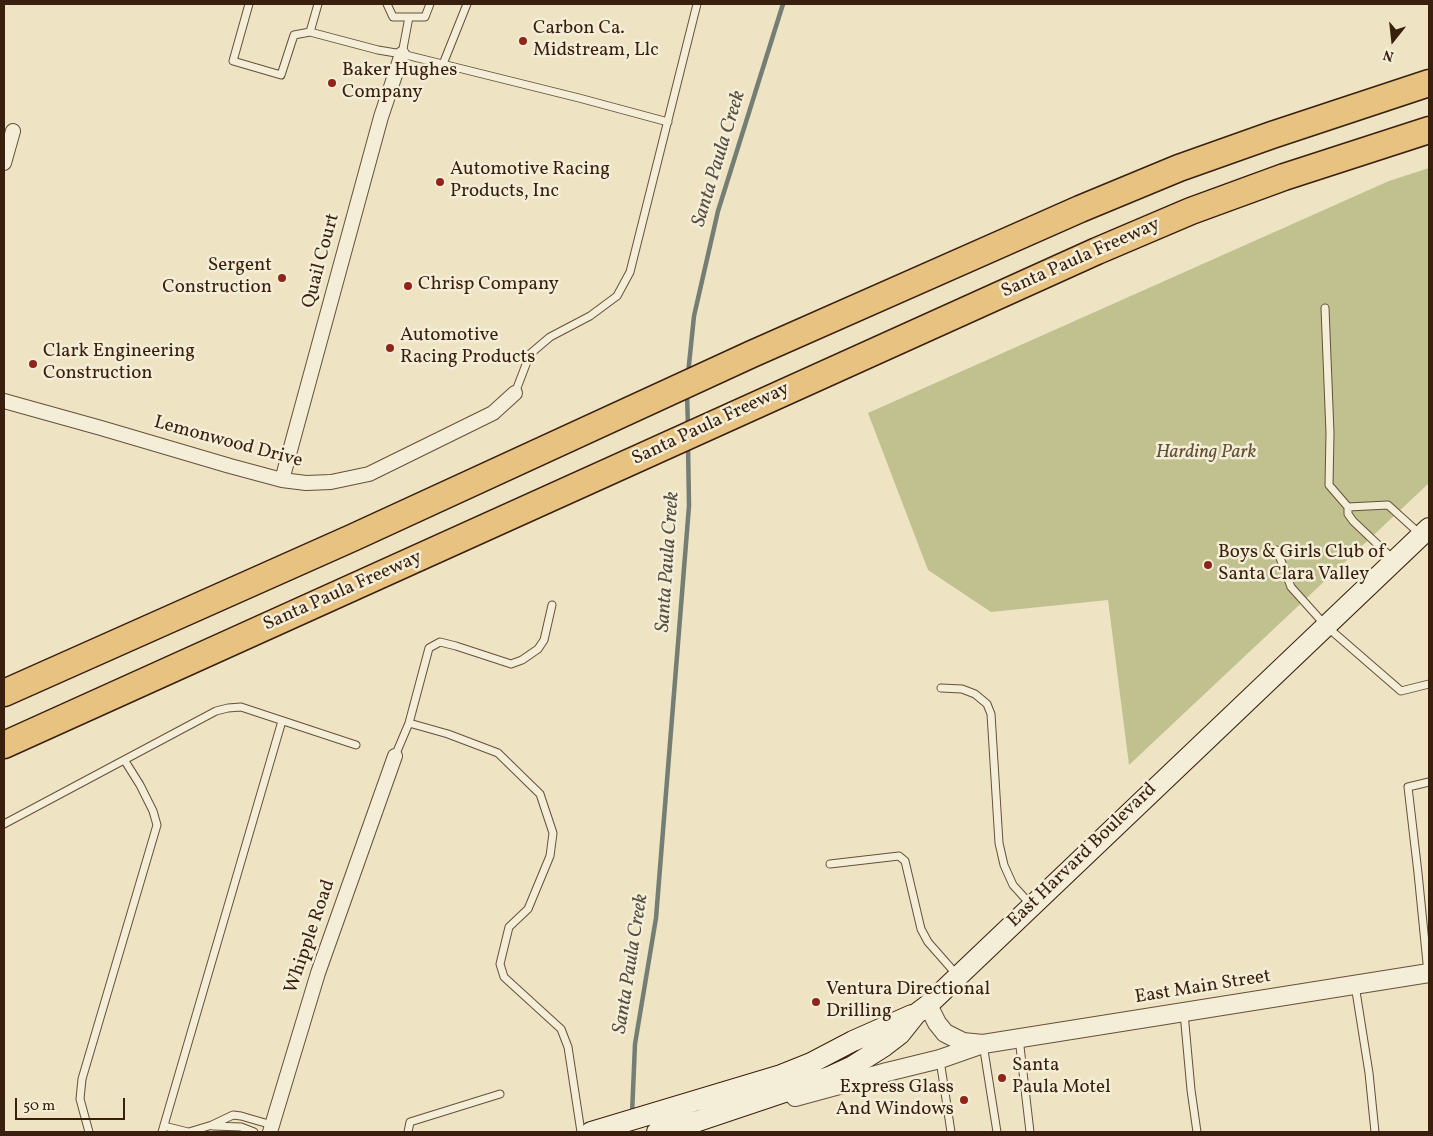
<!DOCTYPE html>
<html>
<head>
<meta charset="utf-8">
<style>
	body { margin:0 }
	#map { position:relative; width:1433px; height:1136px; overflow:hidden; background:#eee3c2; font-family:Vollkorn,serif }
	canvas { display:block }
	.frame { position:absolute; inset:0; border:5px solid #391f0d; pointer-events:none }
	.north { position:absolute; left:1368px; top:15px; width:50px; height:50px; -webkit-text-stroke:4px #f4edd7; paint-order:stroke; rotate:196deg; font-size:14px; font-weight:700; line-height:20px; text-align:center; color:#391f0d }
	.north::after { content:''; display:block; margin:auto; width:18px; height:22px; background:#391f0d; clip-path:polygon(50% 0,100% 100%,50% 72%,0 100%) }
	.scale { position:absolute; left:15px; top:1098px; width:110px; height:22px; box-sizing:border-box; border:2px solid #391f0d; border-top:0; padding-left:6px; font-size:15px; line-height:18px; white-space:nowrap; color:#391f0d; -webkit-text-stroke:4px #f4edd7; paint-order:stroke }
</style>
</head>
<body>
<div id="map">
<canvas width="1433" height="1136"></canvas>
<div class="frame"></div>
<div class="north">N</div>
<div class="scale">50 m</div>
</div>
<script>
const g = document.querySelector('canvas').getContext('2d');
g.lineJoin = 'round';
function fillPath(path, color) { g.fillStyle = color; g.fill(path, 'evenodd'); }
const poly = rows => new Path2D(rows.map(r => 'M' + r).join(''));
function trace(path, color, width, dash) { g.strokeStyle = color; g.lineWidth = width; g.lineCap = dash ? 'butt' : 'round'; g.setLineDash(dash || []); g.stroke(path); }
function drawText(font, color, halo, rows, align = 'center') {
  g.font = font + ' Vollkorn,serif'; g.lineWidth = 5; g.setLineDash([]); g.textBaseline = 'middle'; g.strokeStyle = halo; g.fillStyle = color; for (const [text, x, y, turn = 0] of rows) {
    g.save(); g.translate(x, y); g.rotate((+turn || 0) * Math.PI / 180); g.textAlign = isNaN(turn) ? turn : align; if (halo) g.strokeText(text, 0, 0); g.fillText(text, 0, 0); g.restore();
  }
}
fillPath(poly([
	[1429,168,1429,483,1129,765,1108,600,991,612,928,570,868,413,1389,181]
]), '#c0c18e');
trace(poly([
	[688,374,694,316,718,211,783,4],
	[687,394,688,427],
	[632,1114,635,1044,656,918,689,506,688,444]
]), '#747e75', 4.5);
const service = poly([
	[249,4,233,61,281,75,294,35,310,32,378,50,402,54,579,98,668,122],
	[387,4,393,17,425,17,430,4],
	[310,32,318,4],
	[402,54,409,17],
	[443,64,467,4],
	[1325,308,1330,433,1329,485,1348,507],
	[515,393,530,354,550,337,590,316,617,296,630,272,697,4],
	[1277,550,1291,587,1326,626,1401,691,1429,684],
	[1393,559,1353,521,1348,514,1348,507,1388,505,1420,534],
	[941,688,962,689,975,694,987,704,991,714,999,843,1004,865,1013,885,1031,905],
	[409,723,448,734,498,753,540,794,553,833,550,856,528,909,509,927,500,964,504,977,561,1029,568,1047,581,1132],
	[395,756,409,723,429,648,440,642,456,646,511,664,522,660,538,649,544,640,552,605],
	[4,824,216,711,228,708,241,707,356,745],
	[830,864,899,856,905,861,921,929,928,942,957,975],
	[1428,973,1418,873,1408,787,1429,782],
	[1355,985,1369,1073,1375,1132],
	[1184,1013,1191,1090,1197,1132],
	[1019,1038,1030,1132],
	[983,1044,997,1132],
	[940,1060,951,1132],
	[164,1126,188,1132],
	[213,1126,241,1127,254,1132],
	[89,1132,80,1099,82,1079,157,825,153,811,140,785,125,761],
	[162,1132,282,721],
	[189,1132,212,1125,233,1115,241,1116,272,1125],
	[408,1132,410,1122,500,1094]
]);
const minor = poly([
	[4,163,13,131],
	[4,401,101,428,230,466,282,480,306,483,331,482,369,474,493,413,515,393],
	[282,480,381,117,402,54],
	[270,1132,318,973,395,756]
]);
const tertiary = poly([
	[928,1005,937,1023,945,1033,963,1042,983,1044,1429,973],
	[795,1097,887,1072,940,1059,980,1045]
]);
const secondary = poly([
	[591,1132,781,1075,811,1063,853,1041,912,1015],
	[657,1132,698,1121,829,1077,853,1066,883,1047,900,1034,916,1014,928,1005,1429,528]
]);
const motorway = poly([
	[4,693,352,538,752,354,1080,209,1179,168,1272,135,1429,83],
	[4,745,1097,251,1191,211,1284,177,1429,130]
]);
trace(service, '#66503a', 9);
trace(minor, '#66503a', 16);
trace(tertiary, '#66503a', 20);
trace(secondary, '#391f0d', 22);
trace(motorway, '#391f0d', 29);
trace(service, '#f4edd7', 7);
trace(minor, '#f4edd7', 14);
trace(tertiary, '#f4edd7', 18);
trace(secondary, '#f4edd7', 20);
trace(motorway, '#e7c281', 26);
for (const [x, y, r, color] of [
	[523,41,5,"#8f2418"],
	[332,83,5,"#8f2418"],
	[440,182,5,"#8f2418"],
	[282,278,5,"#8f2418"],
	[408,286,5,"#8f2418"],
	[390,348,5,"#8f2418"],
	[33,364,5,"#8f2418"],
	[1208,565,5,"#8f2418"],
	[816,1002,5,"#8f2418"],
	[1002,1078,5,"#8f2418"],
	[964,1100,5,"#8f2418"]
]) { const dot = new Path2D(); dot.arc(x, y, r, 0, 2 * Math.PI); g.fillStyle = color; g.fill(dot); trace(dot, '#f4edd7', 2); }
drawText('19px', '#391f0d', '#f4edd7', [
	["Carbon Ca.",533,30],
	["Midstream, Llc",533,52],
	["Baker Hughes",342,72],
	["Company",342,94],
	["Automotive Racing",450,171],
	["Products, Inc",450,193],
	["Sergent",272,267,"right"],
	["Construction",272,289,"right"],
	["Chrisp Company",418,286],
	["Automotive",400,337],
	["Racing Products",400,359],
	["Clark Engineering",43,353],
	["Construction",43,375],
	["Boys & Girls Club of",1218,554],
	["Santa Clara Valley",1218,576],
	["Ventura Directional",826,991],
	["Drilling",826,1013],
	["Santa",1012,1067],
	["Paula Motel",1012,1089],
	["Express Glass",954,1089,"right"],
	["And Windows",954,1111,"right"]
], 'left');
drawText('19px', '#391f0d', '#f4edd7', [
	["Santa Paula Freeway",1081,259,-24],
	["Quail Court",322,261,-75],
	["Santa Paula Freeway",711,425,-25],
	["Lemonwood Drive",228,443,15],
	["Santa Paula Freeway",343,592,-24],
	["East Harvard Boulevard",1083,856,-44],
	["Whipple Road",311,937,-71],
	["East Main Street",1203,988,-9]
]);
drawText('italic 19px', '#625034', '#f4edd7', [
	["Harding Park",1206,454]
]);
drawText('italic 20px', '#564e41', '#f4edd7', [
	["Santa Paula Creek",720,159,-73],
	["Santa Paula Creek",669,562,-86],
	["Santa Paula Creek",632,964,-81]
]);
</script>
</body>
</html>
